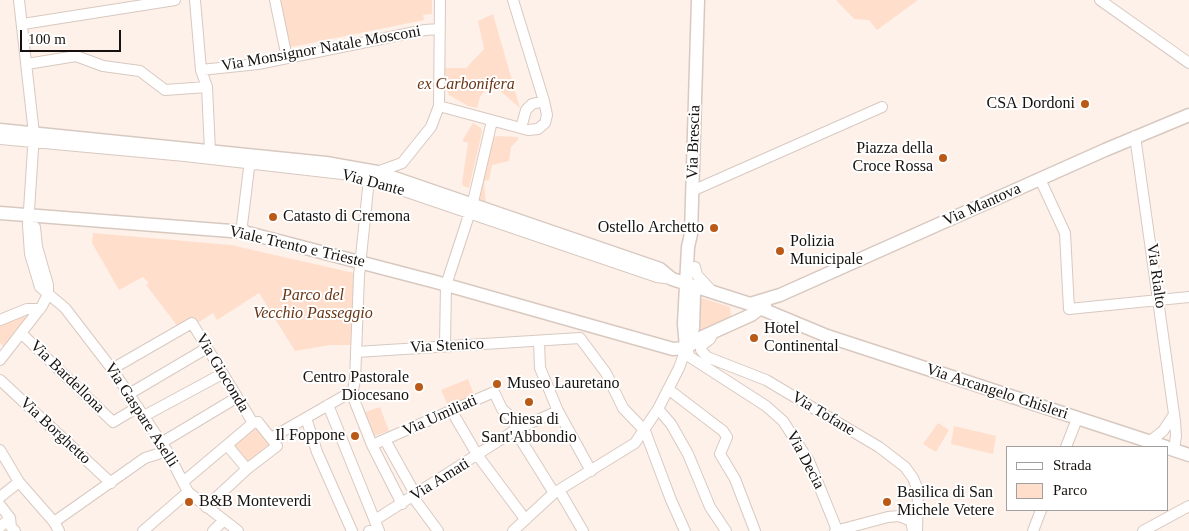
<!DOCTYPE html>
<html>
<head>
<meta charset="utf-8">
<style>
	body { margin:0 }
	#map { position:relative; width:1189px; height:531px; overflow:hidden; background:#fef1ea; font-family:"Times New Roman",serif }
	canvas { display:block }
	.legend { position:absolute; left:1006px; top:446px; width:162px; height:65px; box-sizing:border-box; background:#fff; border:1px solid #a2a09f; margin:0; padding:6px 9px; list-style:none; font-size:15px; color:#16110e }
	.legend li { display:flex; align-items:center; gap:10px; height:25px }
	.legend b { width:25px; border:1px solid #a2a09f }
	.scale { position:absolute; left:20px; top:30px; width:101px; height:22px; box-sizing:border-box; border:2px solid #16110e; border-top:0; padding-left:6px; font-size:15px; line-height:18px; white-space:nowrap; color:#16110e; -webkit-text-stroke:4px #fff; paint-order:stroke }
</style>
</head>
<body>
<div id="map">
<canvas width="1189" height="531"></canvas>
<ul class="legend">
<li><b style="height:6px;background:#fff"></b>Strada</li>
<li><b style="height:14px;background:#ffdecc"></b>Parco</li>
</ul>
<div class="scale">100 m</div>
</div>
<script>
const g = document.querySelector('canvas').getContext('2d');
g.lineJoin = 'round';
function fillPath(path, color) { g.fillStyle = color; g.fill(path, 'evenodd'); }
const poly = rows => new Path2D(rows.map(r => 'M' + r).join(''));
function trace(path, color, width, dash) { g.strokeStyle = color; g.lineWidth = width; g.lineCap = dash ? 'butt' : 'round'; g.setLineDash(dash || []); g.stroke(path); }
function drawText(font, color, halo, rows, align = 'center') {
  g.font = font + ' "Times New Roman",serif'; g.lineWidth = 4; g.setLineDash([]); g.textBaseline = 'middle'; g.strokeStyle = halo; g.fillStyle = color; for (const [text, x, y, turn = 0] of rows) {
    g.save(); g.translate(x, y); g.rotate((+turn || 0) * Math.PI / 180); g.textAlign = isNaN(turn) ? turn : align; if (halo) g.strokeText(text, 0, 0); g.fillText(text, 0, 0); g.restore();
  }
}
fillPath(poly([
	[277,0,432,0,432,14,423,15,424,20,287,48],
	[836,0,918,0,877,30,869,20,854,19],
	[493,14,520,108,491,83,480,97,477,108,468,106,449,95,443,82,443,68,466,68,484,49,478,21],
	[473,123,481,128,482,132,469,188,463,186,462,182,468,143,462,141],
	[498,136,518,137,518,140,511,147,509,161,492,165,489,180,484,181,486,206,479,202,482,181,493,137],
	[93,233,231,245,354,273,352,345,331,345,295,351,259,293,217,320,213,313,196,324,179,328,146,285,149,283,143,277,119,290,92,243],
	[699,297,730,307,731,318,698,332],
	[25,315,26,319,4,347,0,343,0,324],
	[468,379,475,397,449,408,441,390],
	[380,407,389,431,371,437,362,413],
	[938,423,949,430,936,452,923,444],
	[255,425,271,445,248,465,231,445],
	[954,426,996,436,993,454,951,444]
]), '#ffdecc');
const minor = poly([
	[19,0,34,134,28,225,30,254,40,287,65,308,112,369,167,451,188,492,238,531],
	[195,0,201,70,207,87,210,151],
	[275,0,287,58],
	[1100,0,1189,63],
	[23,24,175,0],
	[27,64,76,56,103,66,140,71,165,90,207,87],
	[201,70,258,64,425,30,440,29],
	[439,106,528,130,538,129,545,123,547,115,544,101,513,0],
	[521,128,526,110,532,104,544,101],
	[1135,136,1175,421,1176,436,1174,450],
	[0,139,185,156,351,175,369,179,657,277,672,279],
	[377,172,402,163,431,127,439,106,440,0],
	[1040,179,1065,233,1069,309,1189,297],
	[692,191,882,107],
	[244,232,242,225,249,168,253,164],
	[695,267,697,275,712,291],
	[0,320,27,309,40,309],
	[21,333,113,422,138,407],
	[713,333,710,339,701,346,701,350,707,357,766,380,879,447,905,467,913,478,918,490,917,531],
	[580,338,606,373,623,408,645,431,671,500,685,531],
	[539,342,540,368,558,411,591,471],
	[445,345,446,285,472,206,492,121],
	[686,348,690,357,766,406,783,421,809,461,837,530],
	[356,352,580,338],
	[0,360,42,306,48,294,48,285,37,247,35,227],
	[112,369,192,323,253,423],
	[0,380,111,483],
	[668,389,723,431,727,437,720,454,735,479,755,531],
	[351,392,353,390,355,380,359,276,369,179],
	[351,392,372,445,402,504],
	[129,394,207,348],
	[328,405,379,531],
	[658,409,671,424,688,454,710,507,726,531],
	[451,410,478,456,525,519],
	[144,416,222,374],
	[306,418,317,452,352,531],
	[258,422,277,446,247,469,227,445,253,423,258,422],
	[516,432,554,493],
	[271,438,351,392],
	[385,440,414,492,413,497,438,531],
	[1149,442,1163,431,1173,416],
	[161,443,236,398],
	[372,445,494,392,502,409,510,416,517,429],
	[1066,447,1077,419],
	[0,450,19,482,54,522,59,531],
	[183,482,227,445],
	[559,490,583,531],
	[0,497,19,482],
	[0,505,10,518],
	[206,507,247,469],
	[10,518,11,527,15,531],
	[375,520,517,429,558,411],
	[54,522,145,458,167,451],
	[0,527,10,518],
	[143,531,188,492],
	[213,531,224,520],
	[369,531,370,531],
	[513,531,554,493,635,443,658,409,679,368,686,348],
	[835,531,888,517,899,516,911,521,913,531],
	[1033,531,1041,510],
	[1143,531,1189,506]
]);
const major = poly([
	[0,130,326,163,377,172,660,269,672,279,750,304,827,336,1166,447],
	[0,213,244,232,436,282,673,349,686,348],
	[750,304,780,295,1105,150,1189,115],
	[688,343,693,328,694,294],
	[686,348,684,324,688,247,691,234,698,0],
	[686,348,700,338,751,315,765,305],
	[1168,448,1189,455]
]);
trace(minor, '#d8c9c0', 12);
trace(major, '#d8c9c0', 15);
trace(minor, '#fff', 10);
trace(major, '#fff', 12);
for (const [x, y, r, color] of [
	[1085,104,5,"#ba5a16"],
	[943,158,5,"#ba5a16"],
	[273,217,5,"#ba5a16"],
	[714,228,5,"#ba5a16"],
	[780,251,5,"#ba5a16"],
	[754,338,5,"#ba5a16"],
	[497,384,5,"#ba5a16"],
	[419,387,5,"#ba5a16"],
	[529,402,5,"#ba5a16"],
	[355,436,5,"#ba5a16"],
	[189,502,5,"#ba5a16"],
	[887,502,5,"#ba5a16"]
]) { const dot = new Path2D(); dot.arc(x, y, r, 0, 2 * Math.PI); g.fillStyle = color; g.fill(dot); trace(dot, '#fff', 2); }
drawText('16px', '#16110e', '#fff', [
	["Via Monsignor Natale Mosconi",321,49,-10],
	["Via Brescia",694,142,-88],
	["Via Dante",373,183,15],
	["Via Mantova",982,205,-24],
	["Viale Trento e Trieste",297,247,13],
	["Via Rialto",1156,276,82],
	["Via Stenico",447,346,-3],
	["Via Gioconda",222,373,59],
	["Via Bardellona",67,377,44],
	["Via Arcangelo Ghisleri",997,392,18],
	["Via Tofane",823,414,31],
	["Via Gaspare Aselli",141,415,57],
	["Via Umiliati",440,416,-24],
	["Via Borghetto",55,431,43],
	["Via Decia",805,460,62],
	["Via Amati",440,480,-32]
]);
drawText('italic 16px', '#6a3515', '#fff', [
	["ex Carbonifera",466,85],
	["Parco del",313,296],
	["Vecchio Passeggio",313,314]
]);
drawText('16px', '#16110e', '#fff', [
	["CSA Dordoni",1075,104,"right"],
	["Piazza della",933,149,"right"],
	["Croce Rossa",933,167,"right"],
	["Catasto di Cremona",283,217],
	["Ostello Archetto",704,228,"right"],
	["Polizia",790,242],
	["Municipale",790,260],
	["Hotel",764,329],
	["Continental",764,347],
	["Centro Pastorale",409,378,"right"],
	["Diocesano",409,396,"right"],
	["Museo Lauretano",507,384],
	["Chiesa di",529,420,"center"],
	["Sant'Abbondio",529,438,"center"],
	["Il Foppone",345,436,"right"],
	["Basilica di San",897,493],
	["Michele Vetere",897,511],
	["B&B Monteverdi",199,502]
], 'left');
</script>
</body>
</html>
